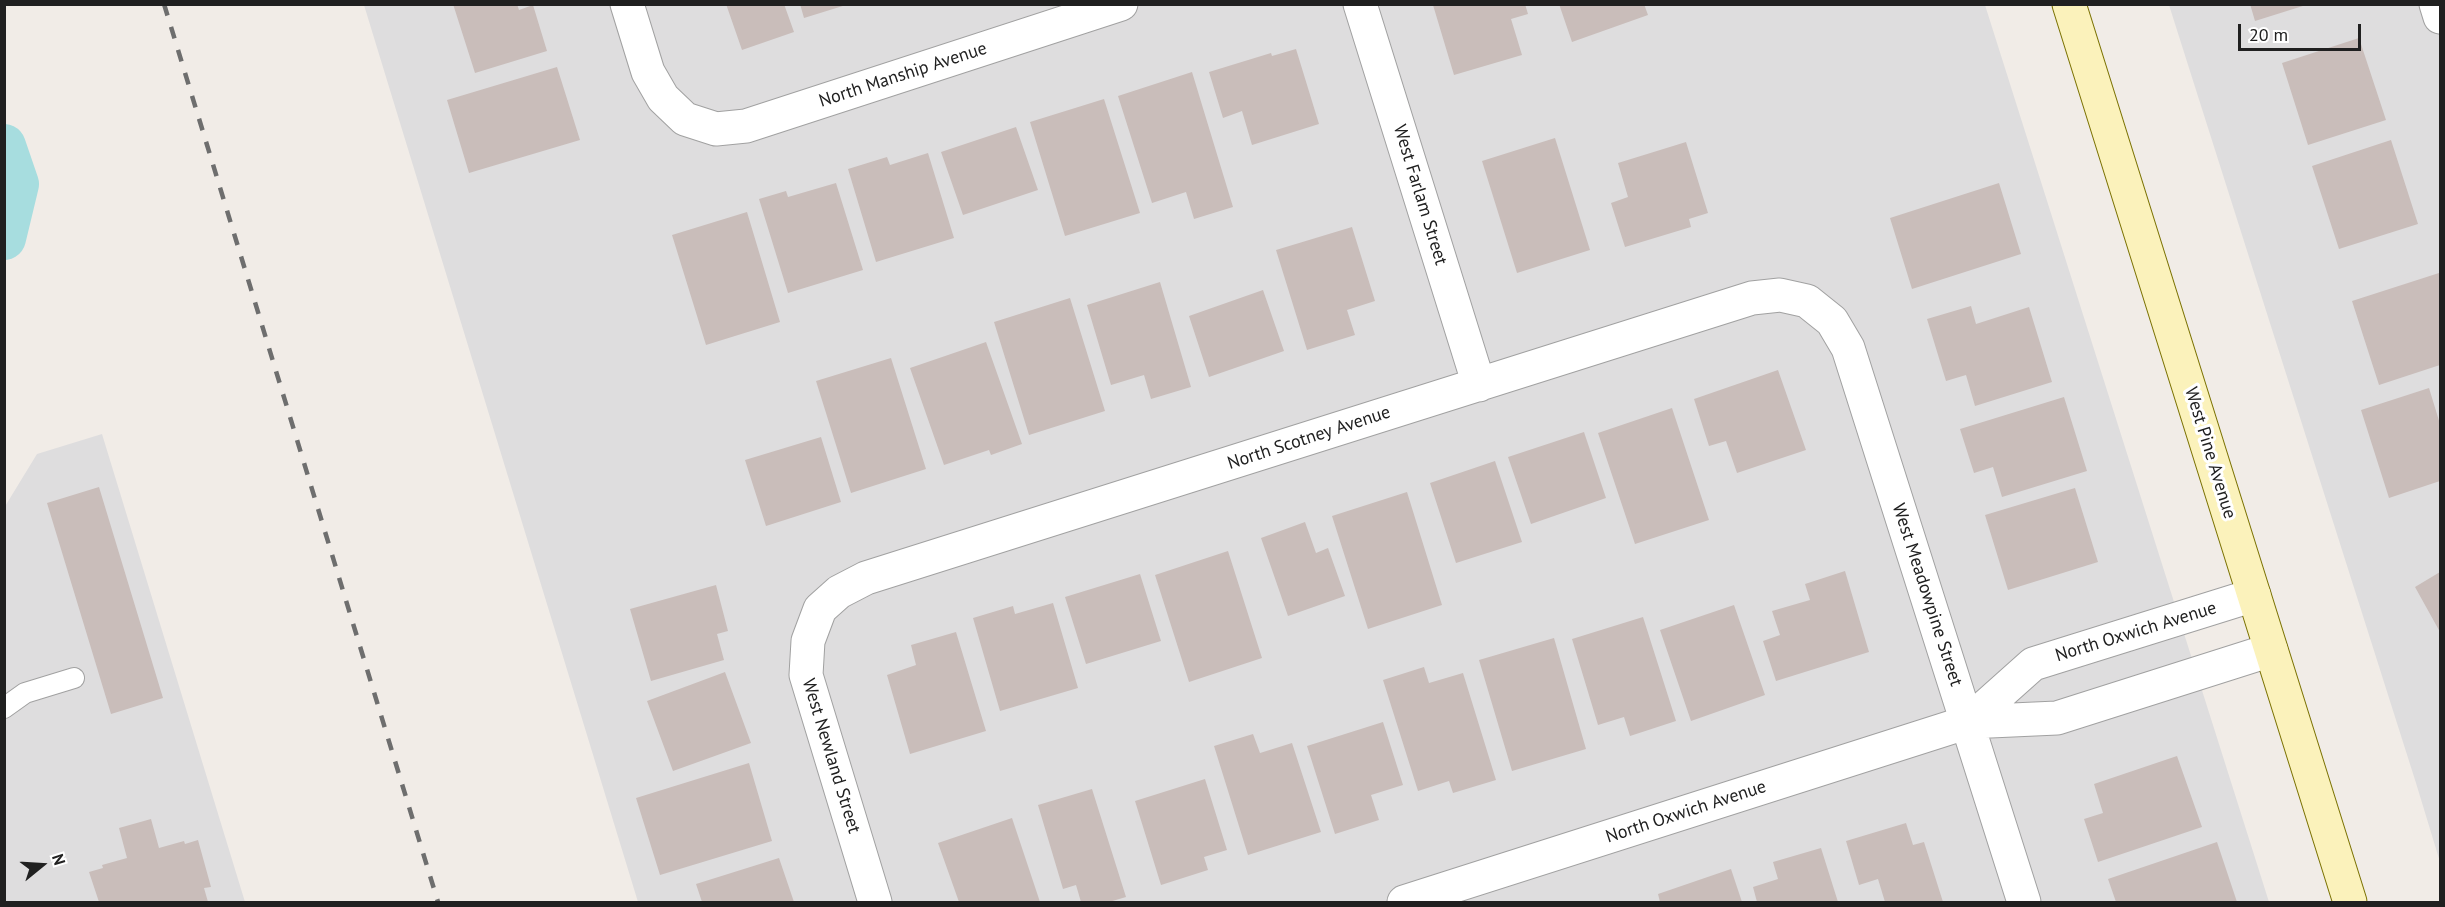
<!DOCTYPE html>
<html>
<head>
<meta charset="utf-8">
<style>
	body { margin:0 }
	#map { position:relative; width:2445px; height:907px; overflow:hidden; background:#f1ece7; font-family:"PT Sans",sans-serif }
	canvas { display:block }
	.frame { position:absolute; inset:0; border:6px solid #202020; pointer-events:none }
	.north { position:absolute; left:12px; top:835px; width:60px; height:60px; -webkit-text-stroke:4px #fff; paint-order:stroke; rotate:72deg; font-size:16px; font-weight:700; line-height:24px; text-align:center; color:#202020 }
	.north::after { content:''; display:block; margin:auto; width:21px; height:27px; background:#202020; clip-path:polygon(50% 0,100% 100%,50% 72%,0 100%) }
	.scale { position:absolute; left:2238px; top:24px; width:123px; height:27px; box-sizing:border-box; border:3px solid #202020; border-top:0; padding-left:8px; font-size:18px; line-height:21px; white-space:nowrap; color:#202020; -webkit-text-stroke:4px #fff; paint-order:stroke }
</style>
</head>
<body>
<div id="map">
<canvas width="2445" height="907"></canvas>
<div class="frame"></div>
<div class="north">N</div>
<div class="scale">20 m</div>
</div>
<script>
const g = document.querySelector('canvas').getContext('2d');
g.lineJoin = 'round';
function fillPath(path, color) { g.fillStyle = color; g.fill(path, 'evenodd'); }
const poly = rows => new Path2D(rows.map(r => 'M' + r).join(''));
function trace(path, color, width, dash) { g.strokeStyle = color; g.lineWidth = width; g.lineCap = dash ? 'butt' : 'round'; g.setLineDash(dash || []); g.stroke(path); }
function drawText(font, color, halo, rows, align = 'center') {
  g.font = font + ' "PT Sans",sans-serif'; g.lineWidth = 6; g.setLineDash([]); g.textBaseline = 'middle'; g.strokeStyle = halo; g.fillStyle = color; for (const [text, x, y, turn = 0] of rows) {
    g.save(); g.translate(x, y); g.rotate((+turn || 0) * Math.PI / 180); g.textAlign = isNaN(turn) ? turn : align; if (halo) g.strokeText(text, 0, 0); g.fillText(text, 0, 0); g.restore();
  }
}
fillPath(poly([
	[364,5,1985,5,2269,902,638,902],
	[2169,5,2440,5,2440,862,2416,783],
	[102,434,245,902,5,902,4,508,37,454]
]), '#deddde');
trace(poly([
	[4,146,17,184,4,238]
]), '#a7dddf', 44);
fillPath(poly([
	[453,4,517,4,519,10,533,5,547,51,475,73],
	[726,4,784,4,794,32,742,50],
	[800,4,846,4,846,5,804,18],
	[1435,4,1525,4,1528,14,1511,19,1522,55,1454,75,1433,5],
	[1559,4,1644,4,1648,15,1572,42],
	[2250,4,2306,4,2306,5,2255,21],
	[2359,38,2386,120,2308,145,2282,63],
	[1296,49,1319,124,1252,145,1242,111,1223,118,1209,72,1271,53,1272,56],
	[557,67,580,140,469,173,447,100],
	[1192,72,1233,207,1194,219,1186,192,1152,203,1118,96],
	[1104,99,1140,213,1065,236,1030,122],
	[1016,127,1038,190,963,215,941,152],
	[1555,138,1590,250,1517,273,1482,161],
	[2391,140,2418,224,2339,249,2312,166],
	[1686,142,1708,213,1689,219,1691,227,1625,247,1611,203,1628,197,1618,163],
	[928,153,954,238,876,262,848,169,887,157,890,165],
	[836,183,863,270,788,293,759,199,786,191,788,197],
	[1999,183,2021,254,1912,289,1890,218],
	[747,212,780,322,706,345,672,235],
	[1352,227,1375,301,1347,310,1355,335,1307,350,1276,250],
	[2439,273,2440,279,2440,365,2379,385,2352,301],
	[1160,282,1191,387,1151,399,1144,375,1111,385,1087,305],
	[1263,290,1284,351,1209,377,1189,316],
	[1070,298,1105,411,1029,435,994,322],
	[1971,306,1976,324,2029,307,2052,382,1975,406,1966,375,1946,381,1927,319],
	[986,342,1022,444,991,455,989,450,944,465,910,368],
	[891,358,926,469,851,493,816,381],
	[1778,370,1806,450,1737,473,1726,441,1709,446,1694,399],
	[2429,388,2440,424,2440,481,2389,498,2361,410],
	[2064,397,2087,471,2002,497,1993,467,1974,473,1960,429],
	[1672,408,1709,520,1635,544,1598,433],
	[1584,432,1606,498,1531,524,1508,457],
	[821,437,841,502,766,526,745,460],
	[1495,461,1522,542,1456,563,1430,483],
	[99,487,163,698,111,714,47,503],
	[2075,488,2098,562,2008,590,1985,515],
	[1407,492,1442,605,1368,629,1332,516],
	[1305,522,1316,553,1328,548,1345,596,1288,616,1261,538],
	[1228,551,1262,658,1189,682,1155,575],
	[1845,571,1869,652,1776,681,1763,641,1780,635,1772,611,1810,600,1805,584],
	[2440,572,2440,632,2415,587],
	[1140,574,1161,641,1086,664,1065,597],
	[716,585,728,631,717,634,724,660,651,681,630,609],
	[1053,603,1078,688,1000,711,973,618,1013,606,1015,614],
	[1734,605,1765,695,1691,721,1660,630],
	[1643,617,1676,721,1630,736,1624,717,1598,725,1572,639],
	[956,632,986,731,910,754,887,675,916,665,911,645],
	[1554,638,1586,749,1512,771,1479,660],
	[1424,667,1429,683,1463,673,1496,780,1453,793,1449,781,1418,791,1383,680],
	[725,672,751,743,673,771,647,701],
	[1383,722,1403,785,1371,795,1379,820,1335,834,1307,746],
	[1253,734,1260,753,1292,743,1321,832,1248,855,1214,746],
	[2177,756,2202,827,2098,862,2084,819,2103,813,2094,784],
	[749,763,772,841,660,875,636,798],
	[1205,779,1227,850,1204,857,1208,870,1161,885,1135,801],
	[1092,789,1126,897,1109,902,1081,902,1076,885,1063,889,1038,805],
	[1012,818,1040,902,959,902,938,843],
	[151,819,159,848,184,841,185,844,198,840,211,887,204,888,208,902,99,902,89,872,103,868,102,865,127,858,119,828],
	[1906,823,1913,845,1924,842,1943,902,1885,902,1878,879,1859,885,1846,841],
	[2217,842,2237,902,2116,902,2108,879],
	[1821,848,1838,902,1757,902,1753,887,1778,879,1773,862],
	[779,858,794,902,702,902,696,884],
	[1731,869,1742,902,1660,902,1658,894]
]), '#c9bdba');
const lane = poly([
	[4,708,25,693,74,678]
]);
const street = poly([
	[627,4,648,72,663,98,685,119,716,129,746,126,1121,4],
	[1360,4,1479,385],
	[2436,4,2440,17],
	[1968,722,2033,664,2254,595],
	[875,902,806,675,808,641,820,609,839,592,866,578,1752,298,1780,295,1807,301,1832,321,1848,348,2024,902],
	[1404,902,1968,722,2057,718,2271,650]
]);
const secondary = poly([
	[2069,4,2350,902]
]);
trace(lane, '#a1a1a1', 22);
trace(street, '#a1a1a1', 35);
trace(secondary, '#7b7203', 35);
trace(lane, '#fff', 20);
trace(street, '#fff', 33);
trace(secondary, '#fbf2bb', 33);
trace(poly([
	[164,4,438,902]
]), '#6e6e6e', 4.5, [12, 12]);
drawText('18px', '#202020', '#fff', [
	["North Manship Avenue",903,75,-18],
	["West Farlam Street",1420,195,73],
	["North Scotney Avenue",1309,438,-18],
	["West Pine Avenue",2210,453,73],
	["West Meadowpine Street",1927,595,72],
	["North Oxwich Avenue",2136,632,-17],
	["West Newland Street",831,756,73],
	["North Oxwich Avenue",1686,812,-18]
]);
</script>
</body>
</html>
